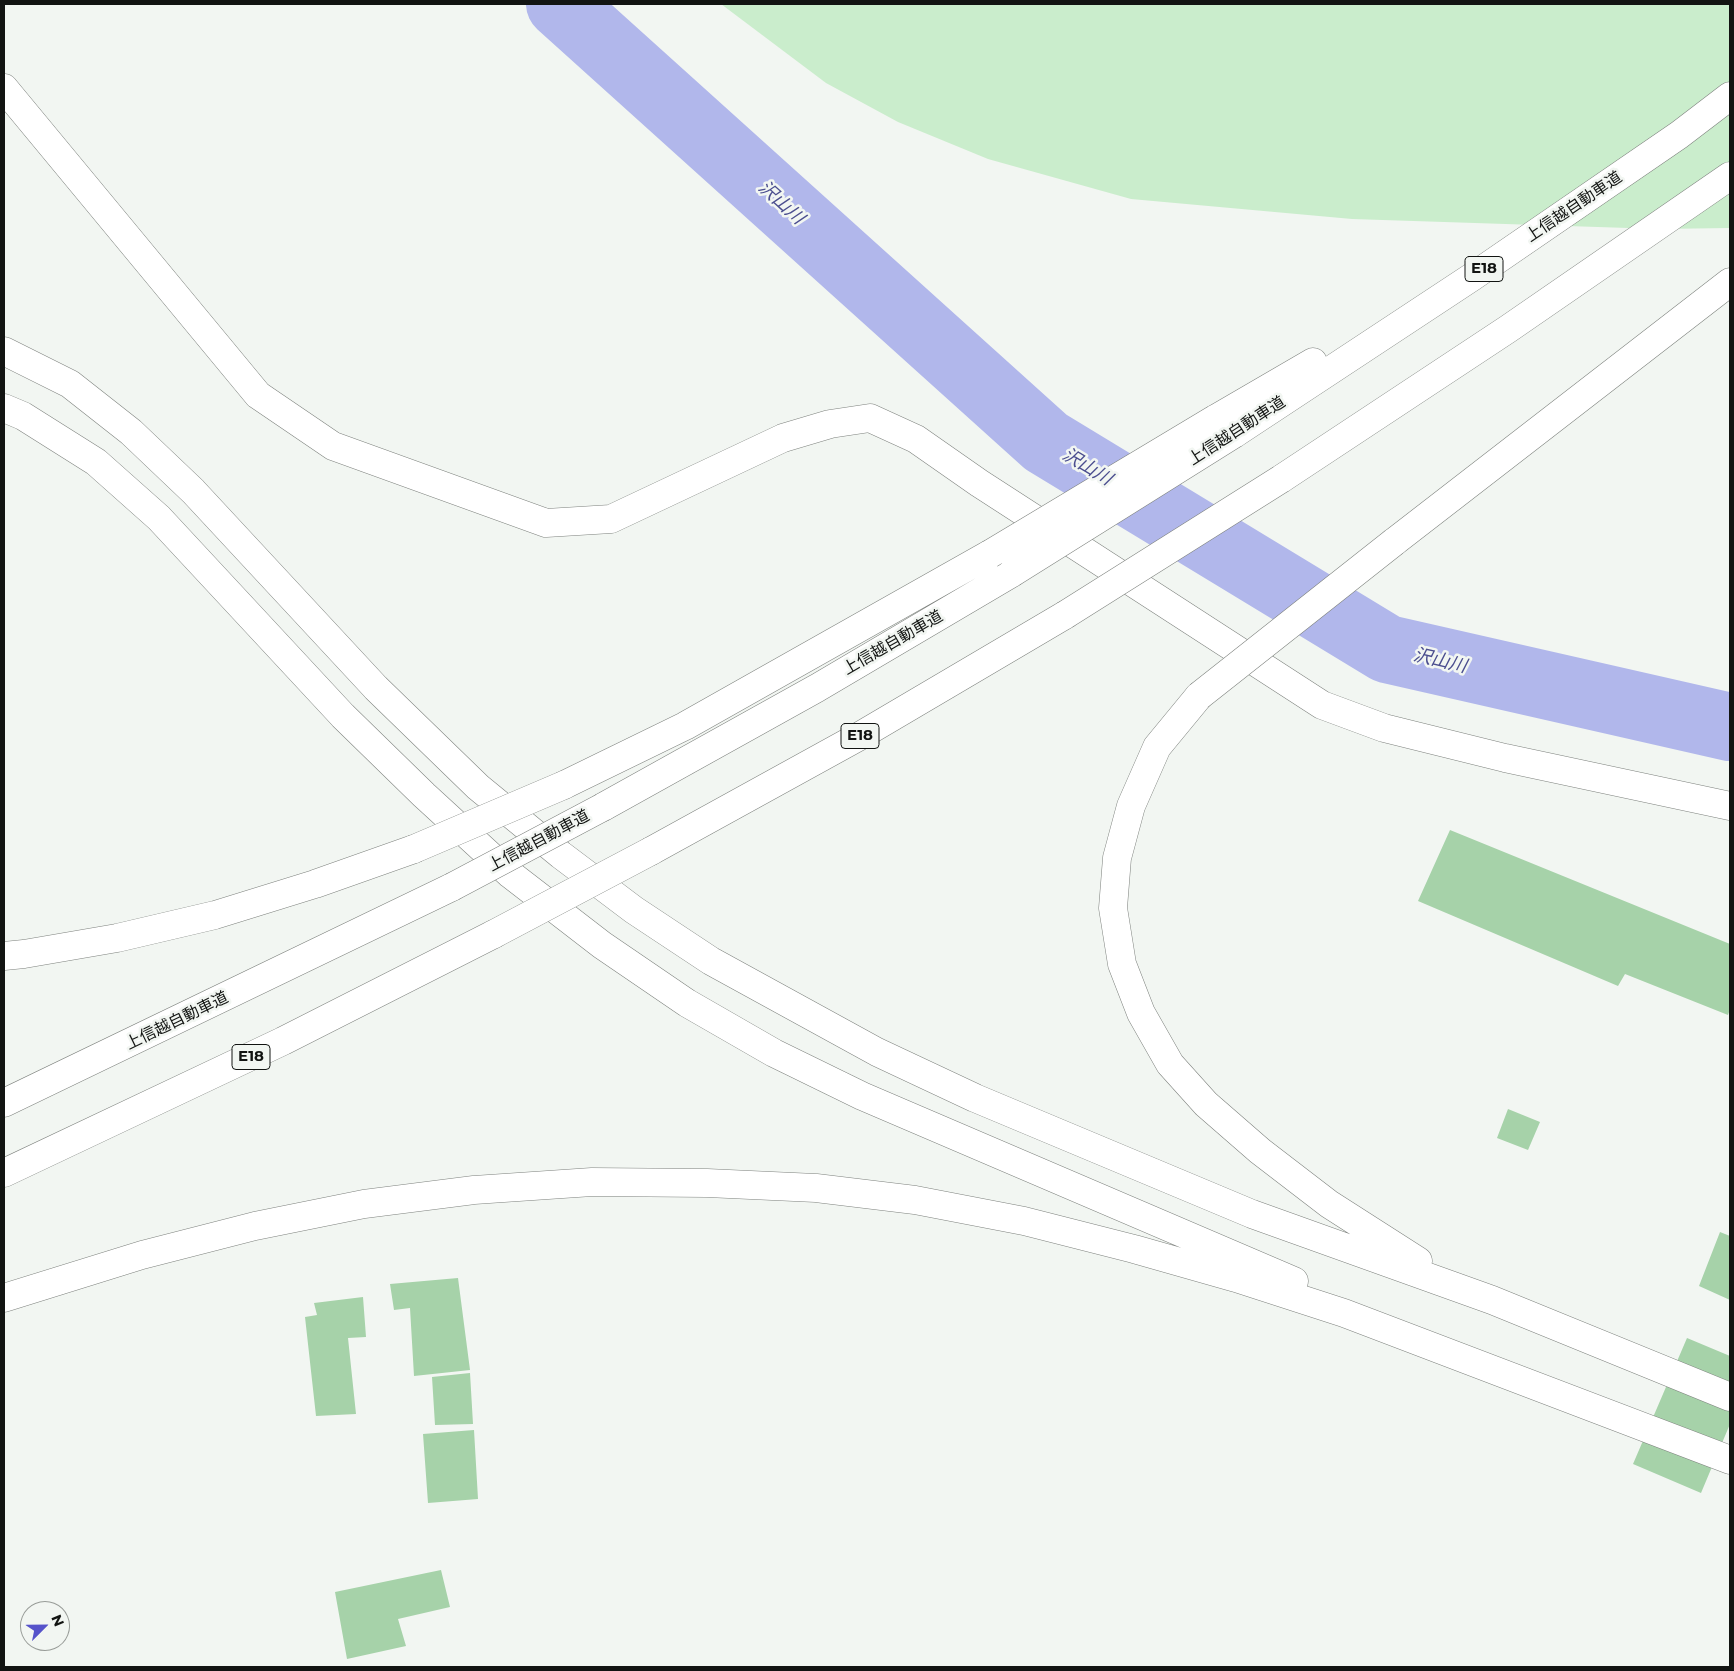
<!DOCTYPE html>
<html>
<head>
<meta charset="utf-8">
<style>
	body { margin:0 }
	#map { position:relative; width:1734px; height:1671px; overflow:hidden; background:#f2f6f2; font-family:Montserrat,sans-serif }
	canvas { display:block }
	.frame { position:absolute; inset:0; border:5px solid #121412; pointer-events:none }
	.north { position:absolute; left:20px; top:1601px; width:50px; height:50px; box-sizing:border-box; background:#f2f6f2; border:1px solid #989c98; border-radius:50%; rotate:67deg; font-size:14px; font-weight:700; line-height:20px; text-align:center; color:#121412 }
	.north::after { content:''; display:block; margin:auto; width:18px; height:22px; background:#5653ca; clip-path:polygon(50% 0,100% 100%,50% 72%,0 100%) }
</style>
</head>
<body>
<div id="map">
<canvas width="1734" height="1671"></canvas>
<div class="frame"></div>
<div class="north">N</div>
</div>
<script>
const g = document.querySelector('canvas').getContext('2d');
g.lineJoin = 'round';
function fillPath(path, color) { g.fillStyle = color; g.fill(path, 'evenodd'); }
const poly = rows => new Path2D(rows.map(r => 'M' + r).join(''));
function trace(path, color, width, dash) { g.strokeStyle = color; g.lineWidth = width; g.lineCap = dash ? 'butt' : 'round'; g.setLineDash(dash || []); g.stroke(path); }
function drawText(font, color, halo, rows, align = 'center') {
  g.font = font + ' Montserrat,"Noto Sans JP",sans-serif'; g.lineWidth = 5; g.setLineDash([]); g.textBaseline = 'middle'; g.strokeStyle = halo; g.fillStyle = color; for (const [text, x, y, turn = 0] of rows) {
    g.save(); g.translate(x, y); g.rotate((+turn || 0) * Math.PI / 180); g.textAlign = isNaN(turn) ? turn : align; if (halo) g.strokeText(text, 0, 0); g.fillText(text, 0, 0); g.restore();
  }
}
fillPath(poly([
	[721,4,1730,4,1730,228,1659,229,1352,219,1131,199,988,159,898,122,826,83]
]), '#caedcc');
trace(poly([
	[560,4,1046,442,1387,649,1730,727]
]), '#b1b7eb', 68);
fillPath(poly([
	[1450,830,1730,944,1730,1009,1728,1015,1625,974,1618,986,1418,901],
	[1508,1109,1540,1122,1528,1150,1497,1138],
	[1720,1232,1730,1236,1730,1300,1699,1286],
	[458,1278,470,1370,414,1376,410,1308,394,1310,390,1284],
	[363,1297,366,1337,348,1338,356,1414,316,1416,305,1317,317,1315,314,1303],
	[1687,1338,1730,1356,1730,1424,1701,1493,1633,1464],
	[470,1373,473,1424,435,1425,432,1377],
	[474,1430,478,1499,428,1503,423,1434],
	[441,1570,450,1607,398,1619,406,1646,347,1659,335,1592]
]), '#a6d2a9');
const minor = poly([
	[4,88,258,395,333,446,546,523,611,519,783,438,830,424,870,418,916,439,979,483,1322,705,1384,728,1505,758,1730,806]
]);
const motorway = poly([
	[4,351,70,384,131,432,193,491,376,688,478,787,561,855,634,910,711,961,877,1052,975,1098,1252,1214,1492,1300,1730,1397],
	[4,408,23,416,96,462,159,518,343,716,424,795,510,874,602,945,687,1003,774,1053,862,1096,1294,1281],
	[1215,419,1313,362],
	[1234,434,1472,277,1679,135,1730,96],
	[1281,479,1508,329,1730,176],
	[1394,542,1730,282],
	[1199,696,1157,747,1131,806,1117,858,1113,908,1122,964,1141,1013,1170,1064,1206,1104,1260,1151,1329,1204,1418,1261],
	[564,785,685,726,990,554],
	[603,807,817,688,1012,573],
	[651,851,858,737,1065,615],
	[4,956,24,954,117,938,215,915,315,884,414,849],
	[4,1103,452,887],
	[4,1173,283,1041,494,934],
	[4,1298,142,1255,255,1226,364,1204,474,1190,592,1182,707,1183,816,1188,915,1200,1024,1221,1134,1249,1236,1278,1344,1313,1730,1460]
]);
trace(minor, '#7e827e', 29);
trace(motorway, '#7e827e', 29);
trace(minor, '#fff', 28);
trace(motorway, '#fff', 28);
const motorwayBridge = poly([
	[990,554,1215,419],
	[1012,573,1234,434],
	[1065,615,1281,479],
	[1199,696,1394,542],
	[414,849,564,785],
	[452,887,603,807],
	[494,934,651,851]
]);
trace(motorwayBridge, '#7e827e', 29, []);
trace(motorwayBridge, '#fff', 28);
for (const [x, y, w] of [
	[1484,269,38],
	[860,736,38],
	[251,1057,38]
]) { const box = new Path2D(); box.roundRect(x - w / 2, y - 12.5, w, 25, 4); g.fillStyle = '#f2f6f2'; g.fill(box); trace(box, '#121412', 1); }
drawText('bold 15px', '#121412', null, [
	["E18",1484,269],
	["E18",860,736],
	["E18",251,1057]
]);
drawText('16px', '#121412', '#f2f6f2', [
	["上信越自動車道",1574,207,-34],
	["上信越自動車道",1237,431,-33],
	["上信越自動車道",893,643,-30],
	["上信越自動車道",539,841,-28],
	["上信越自動車道",177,1021,-26]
]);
drawText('italic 18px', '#4b4e8f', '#f2f6f2', [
	["沢山川",781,203,42],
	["沢山川",1087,467,31],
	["沢山川",1440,661,13]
]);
</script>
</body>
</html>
